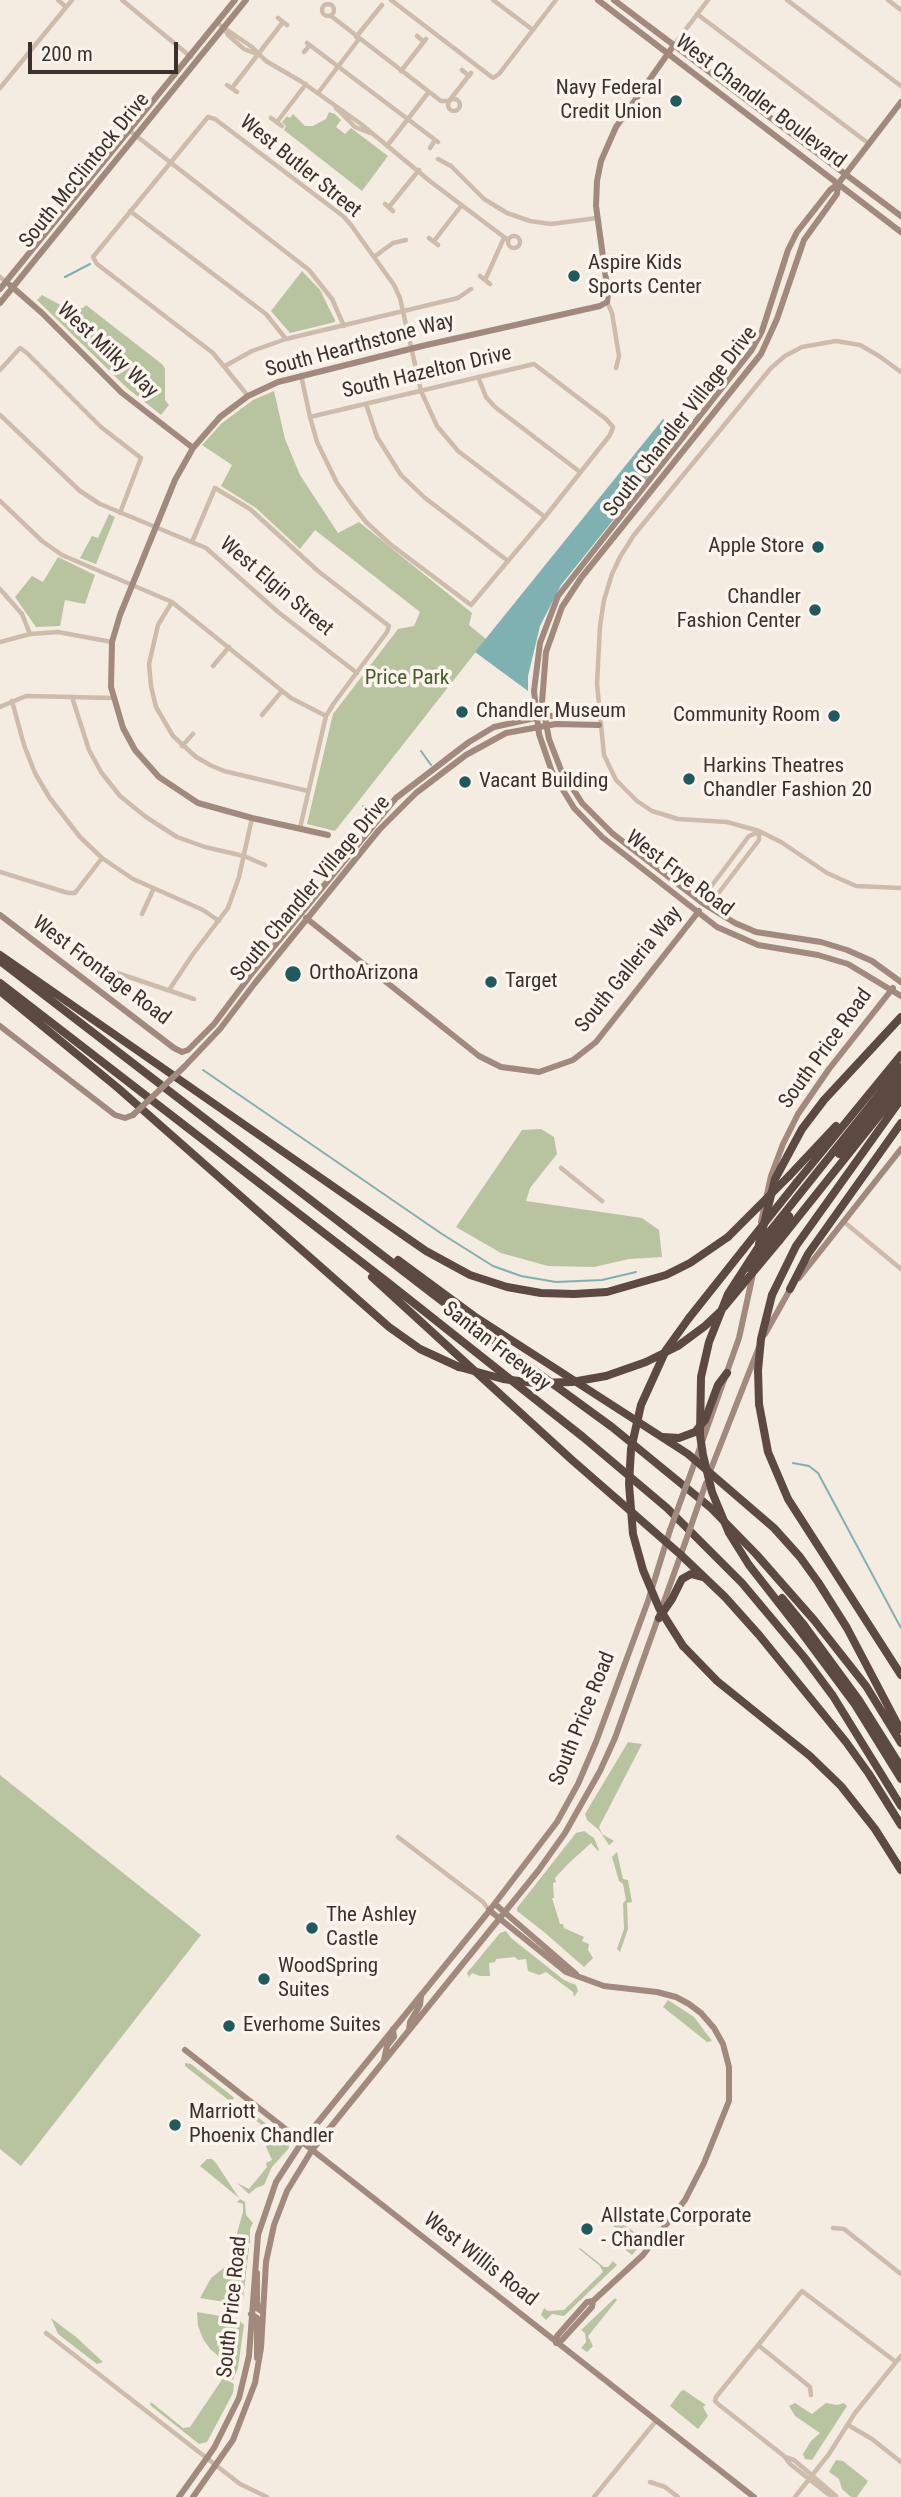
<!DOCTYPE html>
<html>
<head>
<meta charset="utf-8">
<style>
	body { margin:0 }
	#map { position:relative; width:901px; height:2497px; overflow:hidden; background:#f4ebe1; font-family:"Roboto Condensed",sans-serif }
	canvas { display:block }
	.scale { position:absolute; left:28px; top:42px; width:150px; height:32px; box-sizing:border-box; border:4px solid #3b302b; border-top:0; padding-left:9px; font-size:21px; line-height:24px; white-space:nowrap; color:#3b302b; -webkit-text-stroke:5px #fbf5ee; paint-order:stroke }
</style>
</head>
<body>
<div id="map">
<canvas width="901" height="2497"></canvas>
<div class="scale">200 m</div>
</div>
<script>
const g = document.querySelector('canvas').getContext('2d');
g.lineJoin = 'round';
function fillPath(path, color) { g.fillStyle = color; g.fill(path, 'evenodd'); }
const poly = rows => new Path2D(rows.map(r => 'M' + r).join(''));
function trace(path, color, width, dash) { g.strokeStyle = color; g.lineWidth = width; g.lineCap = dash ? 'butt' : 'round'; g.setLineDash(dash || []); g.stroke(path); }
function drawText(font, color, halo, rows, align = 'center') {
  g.font = font + ' "Roboto Condensed",sans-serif'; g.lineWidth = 7; g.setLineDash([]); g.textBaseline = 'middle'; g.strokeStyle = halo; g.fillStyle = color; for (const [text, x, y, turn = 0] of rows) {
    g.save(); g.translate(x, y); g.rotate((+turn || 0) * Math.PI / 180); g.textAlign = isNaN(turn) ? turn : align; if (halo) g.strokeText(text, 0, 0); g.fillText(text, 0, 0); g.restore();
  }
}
fillPath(poly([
	[329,112,335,114,341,120,336,127,345,134,351,128,388,156,362,191,284,130,286,126,282,122,287,116,290,118,293,114,305,126,313,126,326,119],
	[302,271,320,290,335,320,335,322,290,333,271,311],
	[42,295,64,307,83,308,86,305,163,365,165,369,165,400,169,405,161,415,127,388,37,300],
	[274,391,285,439,300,475,338,533,359,522,472,613,469,625,486,639,335,831,307,824,333,714,398,629,414,626,420,612,315,530,300,549,256,508,221,486,232,465,202,445,222,423,253,400],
	[109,514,115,517,96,564,80,558,92,536,98,538],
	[58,557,95,575,85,604,65,600,60,626,36,627,15,597,32,576,43,582],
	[541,1129,554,1137,557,1154,530,1188,526,1201,642,1218,659,1230,662,1257,629,1259,594,1267,548,1266,501,1253,456,1227,522,1130],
	[628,1742,642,1744,599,1827,602,1834,614,1841,609,1845,599,1830,587,1820,585,1814],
	[0,1775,201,1935,21,2166,0,2149],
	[584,1831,594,1838,599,1850,598,1851,591,1843,567,1865,555,1878,556,1882,553,1883,554,1898,552,1898,560,1924,563,1924,564,1928,584,1937,582,1941,589,1944,588,1950,593,1958,584,1967,544,1932,517,1911,517,1908,576,1833],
	[617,1852,623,1879,628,1880,632,1902,627,1903,628,1929,620,1952,617,1949,624,1929,623,1903,626,1900,623,1884,619,1881,612,1857],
	[506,1931,511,1938,564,1980,576,1985,578,1991,574,1997,573,1992,546,1972,539,1975,528,1971,526,1959,518,1960,515,1957,496,1959,495,1962,489,1963,490,1976,480,1976,472,1973,469,1977,467,1973,500,1933],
	[668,2000,694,2017,712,2041,707,2042,663,2007],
	[185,2063,191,2064,232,2096,234,2098,231,2102,185,2066],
	[244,2107,288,2140,289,2148,272,2167,264,2185,256,2188,249,2194,237,2183,249,2189,267,2167,266,2163,272,2160,266,2147,269,2130,241,2110],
	[207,2159,212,2159,216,2163,239,2198,200,2166],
	[240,2199,245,2202,246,2215,253,2223,250,2229,250,2243,242,2246,249,2248,243,2299,237,2304,200,2298,211,2278,230,2263,234,2250,241,2246,234,2244,243,2212,243,2204,237,2202],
	[610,2216,633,2231,642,2243,632,2255,623,2248,628,2238,606,2220],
	[580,2248,604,2267,608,2267,613,2261,617,2265,564,2316,552,2314,546,2320,541,2315,544,2308,548,2311,564,2310,603,2272,600,2266,579,2249],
	[615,2298,617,2300,588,2336,593,2346,587,2352,581,2348,586,2342,585,2333,581,2330],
	[197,2312,238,2319,244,2325,238,2368,233,2380,220,2373,219,2361,222,2359,210,2349,203,2339,198,2326],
	[51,2318,76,2337,103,2362,97,2364,93,2361,58,2334],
	[223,2378,234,2384,233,2393,207,2442,199,2444,150,2405,151,2402,183,2428,190,2427],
	[684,2390,706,2405,703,2407,708,2416,698,2429,670,2406,681,2391],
	[795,2403,812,2414,826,2403,837,2405,844,2403,847,2406,812,2460,805,2459,803,2454,811,2441,820,2433,795,2416,789,2406],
	[836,2460,843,2461,868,2481,857,2497,851,2497,842,2489,839,2479,829,2472]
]), '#b8c4a0');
fillPath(poly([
	[663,419,682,434,561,585,540,626,528,676,528,691,475,652]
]), '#7fb0b2');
trace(poly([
	[65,277,90,264],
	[421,751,431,765],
	[363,806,373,814],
	[272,918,283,926],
	[203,1070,442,1234,493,1266,521,1276,556,1282,602,1280,636,1272],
	[793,1463,809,1466,818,1473,901,1628]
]), '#7fb0b2', 2);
trace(poly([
	[58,0,66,7],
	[122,0,191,57],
	[391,0,493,78,499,74,556,0],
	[493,0,533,30],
	[787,0,901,86],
	[888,0,901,10],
	'322 10a6 6 0 1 1 12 0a6 6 0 1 1-12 0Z',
	[697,14,868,143],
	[331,16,441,101,449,101,471,73],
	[278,18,287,25],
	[217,23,252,47,266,61,302,82,361,124,431,182,508,240],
	[224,28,228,35,244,49,257,54],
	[417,36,424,42],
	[356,37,382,5],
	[307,43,438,142],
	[674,45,708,0],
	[304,52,310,45],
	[462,70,469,76],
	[401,71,426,39],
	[227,85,237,92],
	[0,88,72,0],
	[232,88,283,22],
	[318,93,359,39],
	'448 105a6 6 0 1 1 12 0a6 6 0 1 1-12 0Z',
	[336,108,355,127,370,133],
	[271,118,282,126],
	[277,122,306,84],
	[130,131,309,270,332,299,344,326],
	[387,146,428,93],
	[430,148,435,140],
	[438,159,451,166,484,199,507,213,530,221,551,224,597,218],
	[385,204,393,211],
	[389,207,419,170],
	[130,211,266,314,286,339],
	'508 242a6 6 0 1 1 12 0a6 6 0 1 1-12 0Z',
	[429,238,438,245],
	[434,241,461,206],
	[374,257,393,243,406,240],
	[480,276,490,284],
	[0,277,6,282],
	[485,280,504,238],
	[607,302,612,313,619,356,616,368],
	[225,366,252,351,286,339,458,298,471,289],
	[0,370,20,348,27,353,101,427,141,458,120,513],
	[901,372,879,356,860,345,836,341,802,347,785,356,771,368,634,535,620,557,612,574,604,600,600,626,597,684,604,755,616,780,637,801,652,811,678,819,727,822,759,831,781,842,827,873,856,886,901,888],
	[301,375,310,417,317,442,337,483,351,503,366,522,390,544,471,605,545,517,610,435,613,427,606,419,534,364,310,417],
	[478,377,486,397,495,407,580,472],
	[248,396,213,353,97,264,93,257,208,117,215,119,343,216,351,225,394,285,400,298,421,391,437,426,458,451,545,517],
	[366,404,377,437,401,475,425,498,508,561],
	[0,415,80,491,100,504,206,548,278,612,357,673],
	[0,501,42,541,62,555,172,602,291,698,326,716],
	[192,542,215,488,250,509,318,571,389,626,387,632,334,703,326,716,300,828],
	[0,589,22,614,30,634],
	[172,602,158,625,149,664,151,686,156,707,173,736,196,757,210,765,224,771,308,791],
	[0,642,30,634,58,632,112,642],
	[213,666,229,647],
	[72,697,89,750,101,772,120,796,146,817,177,837,205,847,244,856,265,865],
	[12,701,24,745,35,773,49,797,80,837,102,858,133,879,203,910,219,921],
	[0,707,26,696,113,698],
	[262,715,282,691],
	[182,746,193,734],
	[0,872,68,893,75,893,102,858],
	[704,904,714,899,759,840,759,831],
	[705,904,706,893,716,880,749,836,759,832],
	[142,914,153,890],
	[82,961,194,999],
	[112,984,116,973],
	[169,990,193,954,228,908,239,877,252,818],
	[561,1168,602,1201],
	[843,1221,901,1269],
	[398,1837,483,1902,489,1910],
	[833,2228,844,2229,901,2274],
	[46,2333,240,2484,267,2497],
	[758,2345,804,2382,810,2387,811,2395],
	[848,2425,872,2439,901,2462],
	[785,2457,794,2460,836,2496],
	[650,2482,665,2487,678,2497],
	[594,2497,656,2421],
	[795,2497,829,2454,855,2413,901,2356],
	[835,2497,828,2494,790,2464,784,2456,718,2404,715,2401,716,2397,802,2291,896,2362]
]), '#cdbbac', 4.5);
trace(poly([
	[598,0,901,232],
	[614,0,901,216],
	[901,102,838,184,830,190,797,232,788,250,762,331,751,351,558,596,540,643,534,691,539,734,552,772,574,808,602,837,717,927,758,945,818,955,848,964,901,996],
	[838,184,837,194,804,240,777,319,761,354,581,578,562,607,546,652,542,702,549,739,561,770,582,803,612,833,704,904,735,923,756,932,821,942,847,950,872,961,901,982],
	[10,285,42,313,122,393,193,448],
	[0,289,235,0],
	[0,303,246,0],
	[328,835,252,818,198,803,159,777,135,750,123,728,111,687,112,642,120,615,175,480,193,448,220,417,248,396,278,382,422,346,600,306,607,302,608,293,596,206,597,181,601,161,616,127,674,45],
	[0,915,174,1048,182,1052],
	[306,918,479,1056,501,1067,539,1072,573,1060,596,1042,699,911],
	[0,1026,115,1115,125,1118,133,1115],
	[182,1052,188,1050,214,1024,253,972,396,798,469,742,494,727,544,716,598,715],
	[184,1067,220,1029,255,983,379,830,416,793,466,755,506,733,556,724,599,725],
	[761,1222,771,1176,783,1144,798,1114,829,1069,893,988],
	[799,1278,901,1149],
	[765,1334,792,1286],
	[692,1470,739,1338,753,1274],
	[709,1474,759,1347],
	[495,1904,576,1974],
	[489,1910,566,1972,604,1986,657,1992,676,1997,689,2004,701,2013,714,2028,723,2044,729,2067,729,2101,704,2163,685,2200,643,2255,593,2301,587,2302,557,2336,556,2343],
	[409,2030,410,2022,420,2005,421,1996],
	[185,2050,754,2497],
	[384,2060,387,2046,394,2037,393,2029],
	[257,2273,257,2302,258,2309,263,2312],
	[251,2314,257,2318,257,2358],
	[556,2343,562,2340,592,2307,593,2301],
	[179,2497,214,2448,239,2398,249,2356,258,2235,276,2182,302,2142,486,1915,557,1822,578,1784,596,1742,648,1601,670,1530],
	[193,2497,233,2440,255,2383,261,2348,266,2262,274,2225,287,2191,312,2150,538,1871,565,1833,600,1771,615,1738,685,1543]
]), '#a18a7d', 6);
trace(poly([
	[0,955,426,1251,470,1275,507,1287,541,1293,574,1294,607,1292,666,1275,690,1263,728,1237],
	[0,961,494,1341,612,1427,711,1508,756,1554,814,1620,866,1686,901,1743],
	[0,983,386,1281,583,1437,667,1508,742,1583,804,1657,833,1696,901,1806],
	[0,991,118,1088,389,1327,420,1349,459,1367],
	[839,1154,901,1078],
	[789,1176,836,1126],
	[797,1182,901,1055],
	[763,1240,901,1067],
	[779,1241,901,1088],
	[759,1244,775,1179,802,1129,824,1100,901,1017],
	[767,1245,789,1216],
	[398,1260,474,1316,688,1454,774,1528,800,1557,818,1582,847,1628,900,1729],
	[372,1277,572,1460,681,1555,725,1597,759,1635,846,1742,869,1774,901,1825],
	[790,1289,808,1254,901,1123],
	[772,1295,796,1246,901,1099],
	[689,1318,743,1250],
	[606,1376,646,1362,678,1346,705,1326,721,1311],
	[759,1404,768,1452,788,1499,901,1675],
	[663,1437,679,1438,695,1432,705,1420,718,1385,727,1373],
	[659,1618,672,1599,682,1579,691,1574,702,1577],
	[804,1625,859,1700,901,1767],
	[799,1629,854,1703,901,1779],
	[683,1646,717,1681,810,1756,841,1786,875,1829,901,1870]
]), '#5c4a42', 8);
trace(poly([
	[133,1115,184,1067],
	[670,1530,692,1470],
	[685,1543,706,1483]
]), '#a18a7d', 6);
trace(poly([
	[728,1237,789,1176],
	[763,1240,728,1294,709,1342,701,1377,700,1435,703,1455,712,1492,729,1533,749,1565,799,1629],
	[743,1250,797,1182],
	[749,1268,767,1245],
	[724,1307,779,1241],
	[459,1367,503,1379,535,1383,572,1382,606,1376],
	[759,1404,758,1370,761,1339,772,1295],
	[782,1598,804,1625],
	[683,1646,659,1608,643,1570,633,1534,629,1484,631,1449,641,1405,666,1350,689,1318]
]), '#5c4a42', 8);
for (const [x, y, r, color] of [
	[676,101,7,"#1f5a5e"],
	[574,276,7,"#1f5a5e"],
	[818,547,7,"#1f5a5e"],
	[815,610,7,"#1f5a5e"],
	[462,712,7,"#1f5a5e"],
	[834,716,7,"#1f5a5e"],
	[689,779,7,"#1f5a5e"],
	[465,782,7,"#1f5a5e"],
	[293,974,9,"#1f5a5e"],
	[491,982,7,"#1f5a5e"],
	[312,1928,7,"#1f5a5e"],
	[264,1979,7,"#1f5a5e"],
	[229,2026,7,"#1f5a5e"],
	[175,2125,7,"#1f5a5e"],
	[587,2229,7,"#1f5a5e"]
]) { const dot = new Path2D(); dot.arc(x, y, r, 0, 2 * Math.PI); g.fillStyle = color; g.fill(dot); trace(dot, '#fbf5ee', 2.5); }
drawText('21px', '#3b302b', '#fbf5ee', [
	["Navy Federal",662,89,"right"],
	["Credit Union",662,113,"right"],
	["Aspire Kids",588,264],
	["Sports Center",588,288],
	["Apple Store",804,547,"right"],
	["Chandler",801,598,"right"],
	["Fashion Center",801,622,"right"],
	["Chandler Museum",476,712],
	["Community Room",820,716,"right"],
	["Harkins Theatres",703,767],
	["Chandler Fashion 20",703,791],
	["Vacant Building",479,782],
	["OrthoArizona",309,974],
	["Target",505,982],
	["The Ashley",326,1916],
	["Castle",326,1940],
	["WoodSpring",278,1967],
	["Suites",278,1991],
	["Everhome Suites",243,2026],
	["Marriott",189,2113],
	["Phoenix Chandler",189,2137],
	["Allstate Corporate",601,2217],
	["- Chandler",601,2241]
], 'left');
drawText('21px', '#3b302b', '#fbf5ee', [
	["West Chandler Boulevard",760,102,37],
	["West Butler Street",300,167,39],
	["South McClintock Drive",85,171,-51],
	["South Hearthstone Way",360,346,-15],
	["West Milky Way",107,351,43],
	["South Hazelton Drive",427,373,-13],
	["South Chandler Village Drive",681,422,-52],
	["West Elgin Street",276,587,40],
	["West Frye Road",679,874,37],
	["South Chandler Village Drive",311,889,-50],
	["South Galleria Way",629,970,-51],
	["West Frontage Road",101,971,37],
	["South Price Road",826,1049,-54],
	["Santan Freeway",496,1347,38],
	["South Price Road",583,1719,-68],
	["West Willis Road",480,2260,38],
	["South Price Road",233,2307,-84]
]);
drawText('21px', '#4a5a2e', '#fbf5ee', [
	["Price Park",407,679]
]);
</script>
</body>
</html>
